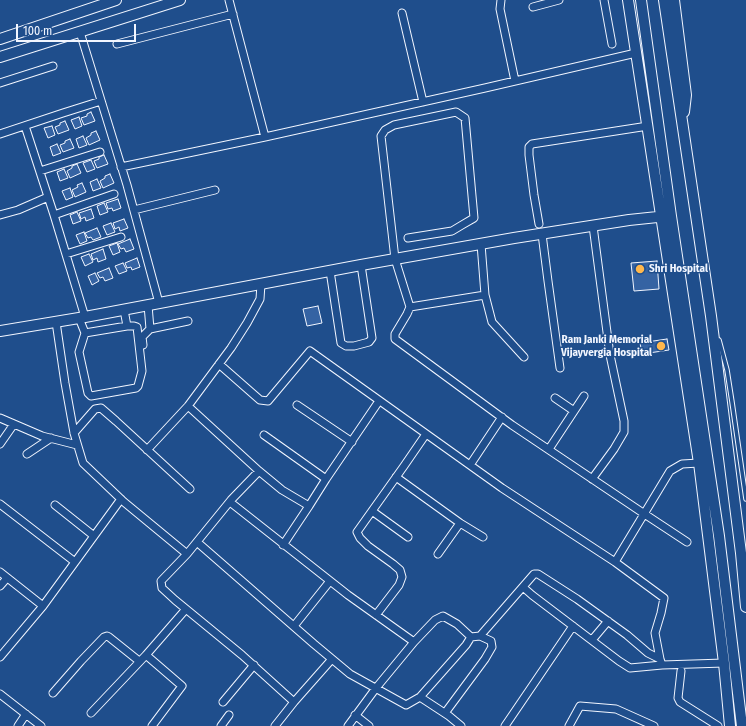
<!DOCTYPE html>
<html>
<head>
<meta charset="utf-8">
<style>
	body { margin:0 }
	#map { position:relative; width:746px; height:726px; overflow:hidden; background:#1f4e8c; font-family:"Fira Sans Condensed",sans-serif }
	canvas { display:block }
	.scale { position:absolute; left:16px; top:24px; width:120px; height:18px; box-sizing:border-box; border:2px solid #f2f6ff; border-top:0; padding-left:5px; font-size:12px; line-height:14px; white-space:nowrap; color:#f2f6ff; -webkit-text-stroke:3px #1f4e8c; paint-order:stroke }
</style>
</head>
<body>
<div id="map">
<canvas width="746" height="726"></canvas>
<div class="scale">100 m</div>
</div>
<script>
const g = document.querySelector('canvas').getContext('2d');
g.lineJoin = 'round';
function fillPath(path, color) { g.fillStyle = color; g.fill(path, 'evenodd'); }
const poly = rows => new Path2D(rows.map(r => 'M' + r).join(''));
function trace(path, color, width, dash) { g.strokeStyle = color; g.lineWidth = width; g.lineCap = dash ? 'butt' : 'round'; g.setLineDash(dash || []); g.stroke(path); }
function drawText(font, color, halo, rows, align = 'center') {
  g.font = font + ' "Fira Sans Condensed",sans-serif'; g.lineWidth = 3; g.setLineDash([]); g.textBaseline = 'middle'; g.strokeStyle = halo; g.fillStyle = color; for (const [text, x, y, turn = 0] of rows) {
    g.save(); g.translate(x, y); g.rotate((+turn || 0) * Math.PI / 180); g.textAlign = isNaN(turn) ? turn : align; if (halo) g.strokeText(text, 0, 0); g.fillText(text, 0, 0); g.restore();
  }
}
const building = poly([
	[91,112,95,121,84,125,81,118,87,116,87,114,91,112],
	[79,117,82,126,75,129,71,120,79,117],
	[65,121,69,130,58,134,55,127,60,125,60,123,65,121],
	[52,126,55,135,48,138,44,128,52,126],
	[96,131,100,140,89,145,86,138,91,135,91,133,96,131],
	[83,136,87,145,79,148,76,139,83,136],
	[70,139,74,148,63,152,60,145,65,143,65,141,70,139],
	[57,144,61,153,53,156,50,147,57,144],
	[104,155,108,164,97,168,94,161,99,159,99,157,104,155],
	[91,160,95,169,87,172,83,163,91,160],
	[77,164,81,173,70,178,67,171,72,168,72,166,77,164],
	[64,169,68,178,60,181,57,172,64,169],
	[110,174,114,183,103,188,100,181,105,178,105,176,110,174],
	[97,179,101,188,93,191,90,182,97,179],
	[82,183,86,192,75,197,72,190,78,187,77,185,82,183],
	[70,188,73,197,66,200,62,191,70,188],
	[118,199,121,208,113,211,112,208,108,209,106,203,118,199],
	[104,203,108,212,100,215,97,206,104,203],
	[91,209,94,218,86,221,85,217,81,219,79,213,91,209],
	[77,212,81,221,73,224,70,215,77,212],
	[124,219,128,228,120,231,119,227,115,229,113,223,124,219],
	[111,223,115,232,107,235,103,226,111,223],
	[97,228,101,237,93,240,91,237,88,238,85,233,97,228],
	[84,232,87,241,80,244,76,235,84,232],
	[130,239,134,249,126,252,124,248,121,249,118,244,130,239],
	[117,243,120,252,113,255,109,246,117,243],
	[103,249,106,259,98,262,97,258,93,260,91,254,103,249],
	[89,254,93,262,85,266,81,257,89,254],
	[137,258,140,267,132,270,131,267,127,268,125,263,137,258],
	[657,261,659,289,634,291,631,263,657,261],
	[123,263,127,271,119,274,115,266,123,263],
	[109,268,113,278,105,281,103,277,100,278,97,273,109,268],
	[95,273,99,281,92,285,88,276,95,273],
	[318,306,322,323,307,326,303,309,318,306],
	[667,339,669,350,642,354,640,343,667,339]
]);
fillPath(building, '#3563a3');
trace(building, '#f2f6ff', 1);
const lane = poly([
	[719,340,727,370,732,402,746,499]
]);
const street = poly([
	[229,0,265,137],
	[501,0,500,9,515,81],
	[604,0,612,44],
	[533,7,559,0],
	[402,13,423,102],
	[80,32,127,185,159,303],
	[117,44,233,14],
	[0,83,53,66],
	[25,126,54,215,85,317],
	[0,134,63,113,101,101],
	[121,167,265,137,485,88,636,53],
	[40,171,100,152],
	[134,210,215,190],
	[0,215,18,210,48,197],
	[54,215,114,194],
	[539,224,534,195,529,155,529,147,532,144,648,126],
	[542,234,548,281,560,368],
	[408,238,452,231,462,225,474,218,465,118,456,112,394,125,385,130,381,136,395,259,410,307,407,314,395,334,395,339,512,425,640,511,687,542],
	[481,244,485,295,492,322,524,357],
	[66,254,121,237],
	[330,271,341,343,346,346,354,346,369,342,372,338,361,265],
	[148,305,150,329,188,321],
	[410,307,485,295],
	[79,318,85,333,79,352,88,393,91,396,136,388,138,386,142,371,137,327,134,326,127,326],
	[56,322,65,383,74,433,83,463,124,502,187,554],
	[85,333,127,326,124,310],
	[143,345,142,337,150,329],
	[219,364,260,400,268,401,310,351,502,488,615,562,664,598,661,613,655,633,660,659],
	[555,398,574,411],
	[297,405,352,442],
	[188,406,259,471,282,490,309,506],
	[0,418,42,436,77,445],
	[74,433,95,409,101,408,116,421,190,489],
	[264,435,326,479],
	[0,444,14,424],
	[549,449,584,396],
	[147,450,188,406,231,348,247,323,260,299,261,284],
	[27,454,51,438],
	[470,465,502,417],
	[259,471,231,500,187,554,161,581,162,588,175,600,242,655,294,702,332,659],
	[396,477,460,523,438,554],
	[592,479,614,449,624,432,624,421,610,355,593,226],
	[230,502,348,595,414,642],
	[0,504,75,562],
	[55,505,94,536],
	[372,511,408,537],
	[460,523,483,537],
	[197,542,314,644,350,674,406,705,420,697,466,645,471,637],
	[283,545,309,506,326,479,379,401],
	[615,562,670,471,682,464,699,463],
	[0,572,43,606],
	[0,586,7,578],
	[523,587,532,595,619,661,630,668,662,665,724,663],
	[376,615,399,585,402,577,400,570,393,564,368,546,360,538,357,532,404,466,426,434],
	[294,626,330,581],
	[480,636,534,574,538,574,577,599,627,635,648,653,660,659,662,665],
	[592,640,608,621],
	[146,655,182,686,152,726],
	[0,657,43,606,121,499],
	[681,671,678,698,680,702,718,726],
	[53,693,81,661,104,637,107,636,109,637,139,661],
	[0,694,41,726],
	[420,697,449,716,461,726],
	[223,702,254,665],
	[91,713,146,655,186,609],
	[355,715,369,726],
	[18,726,26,714],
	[221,726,229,715],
	[275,726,294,702],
	[348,726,376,688,414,642,435,620,443,616,457,624,471,637,480,636,491,641,492,647,485,659,445,713],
	[505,726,573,626],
	[569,726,580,706,616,709,654,726]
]);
const secondary = poly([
	[628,0,699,463,724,663,730,726],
	[641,0,671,216,719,536,742,726],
	[664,0,711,316,741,553,746,607],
	[674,0,686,95,684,112],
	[0,39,116,0],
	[0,57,180,0],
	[0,331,85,317,361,265,514,238,629,220,667,216]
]);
trace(lane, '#f2f6ff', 5.5);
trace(street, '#f2f6ff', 9);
trace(secondary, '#f2f6ff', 12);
trace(lane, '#1f4e8c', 3.5);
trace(street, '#1f4e8c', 7);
trace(secondary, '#1f4e8c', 10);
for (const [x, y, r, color] of [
	[640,269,5,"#ffb74d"],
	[661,346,5,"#ffb74d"]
]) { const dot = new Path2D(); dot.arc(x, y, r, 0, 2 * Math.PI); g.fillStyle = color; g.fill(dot); trace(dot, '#1f4e8c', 1.5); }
drawText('bold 11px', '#f2f6ff', '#1f4e8c', [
	["Shri Hospital",649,269],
	["Ram Janki Memorial",652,340,"right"],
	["Vijayvergia Hospital",652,353,"right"]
], 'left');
</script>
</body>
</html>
